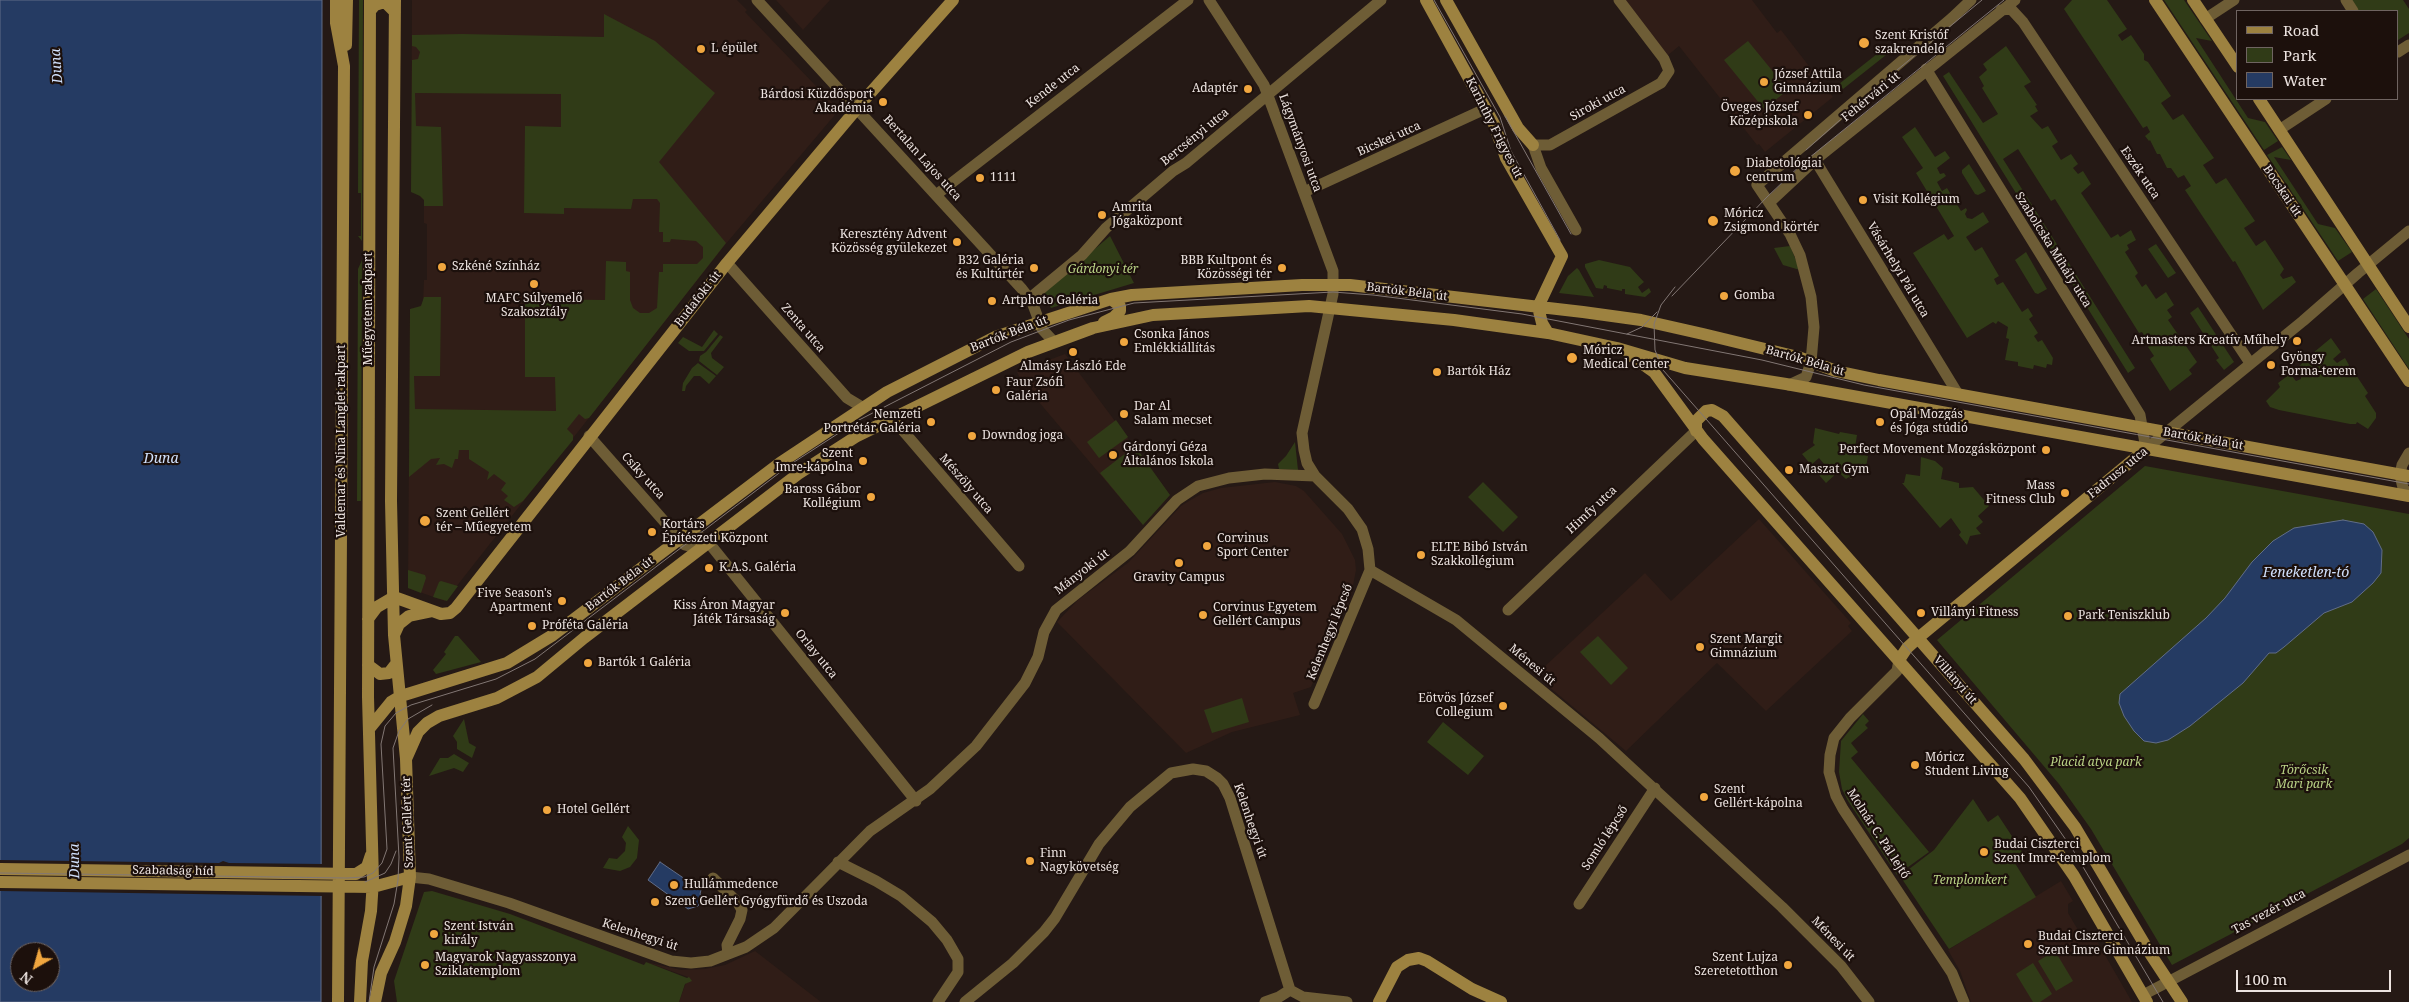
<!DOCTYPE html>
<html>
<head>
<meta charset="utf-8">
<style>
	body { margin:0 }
	#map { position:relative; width:2409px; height:1002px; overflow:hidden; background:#251915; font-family:"Noto Serif",serif }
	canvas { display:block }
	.legend { position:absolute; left:2236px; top:10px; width:162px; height:90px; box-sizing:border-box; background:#1c100c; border:1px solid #6f6461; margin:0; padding:6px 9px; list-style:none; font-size:15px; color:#ece3e0 }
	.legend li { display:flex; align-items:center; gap:10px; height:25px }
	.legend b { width:25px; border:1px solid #6f6461 }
	.north { position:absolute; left:10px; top:942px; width:50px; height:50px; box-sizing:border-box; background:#1c100c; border:1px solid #6f6461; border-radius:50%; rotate:218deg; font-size:14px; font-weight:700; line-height:20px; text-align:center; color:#ece3e0 }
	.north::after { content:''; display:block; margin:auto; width:18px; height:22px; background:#f0a63f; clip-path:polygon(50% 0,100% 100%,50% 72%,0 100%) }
	.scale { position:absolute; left:2236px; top:970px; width:155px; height:22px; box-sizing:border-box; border:2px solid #ece3e0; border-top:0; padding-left:6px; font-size:15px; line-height:18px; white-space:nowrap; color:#ece3e0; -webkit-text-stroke:4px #1c100c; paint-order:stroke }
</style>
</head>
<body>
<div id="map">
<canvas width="2409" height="1002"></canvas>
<ul class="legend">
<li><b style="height:6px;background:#9d8240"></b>Road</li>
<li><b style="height:14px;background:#303b17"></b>Park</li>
<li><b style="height:14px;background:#253b63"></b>Water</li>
</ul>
<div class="north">N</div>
<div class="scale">100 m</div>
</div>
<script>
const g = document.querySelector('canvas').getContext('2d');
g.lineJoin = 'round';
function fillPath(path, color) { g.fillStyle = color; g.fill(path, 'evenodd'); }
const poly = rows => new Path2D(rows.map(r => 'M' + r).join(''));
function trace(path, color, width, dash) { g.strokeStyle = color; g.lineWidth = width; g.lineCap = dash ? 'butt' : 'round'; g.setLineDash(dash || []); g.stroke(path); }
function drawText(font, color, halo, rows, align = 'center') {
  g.font = font + ' "Noto Serif",serif'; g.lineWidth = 4.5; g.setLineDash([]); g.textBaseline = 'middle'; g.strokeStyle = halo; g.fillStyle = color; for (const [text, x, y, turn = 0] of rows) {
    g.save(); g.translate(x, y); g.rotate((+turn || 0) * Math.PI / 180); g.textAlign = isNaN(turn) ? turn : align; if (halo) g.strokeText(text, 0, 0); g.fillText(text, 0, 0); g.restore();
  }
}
fillPath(poly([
	[412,0,737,0,747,10,745,12,839,110,724,246,445,601,408,588,410,309,418,308,423,303,424,280,427,280,427,224,424,223,424,200,418,194,411,192],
	[776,0,830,0,803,30],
	[1614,0,1752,0,1777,33,1781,30,1833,97,1765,152,1759,144,1757,145,1679,46,1661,61],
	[1065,354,1170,495,1143,525,1022,382,1017,372],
	[1275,482,1296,486,1304,491,1342,534,1355,560,1356,570,1351,596,1311,687,1293,693,1300,715,1232,732,1186,753,1057,622,1078,600,1129,562,1181,506,1189,501,1203,493,1221,488],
	[1759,519,1851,623,1848,626,1852,631,1766,711,1717,663,1626,751,1548,686,1554,680,1542,669,1645,573,1671,601],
	[2061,881,2073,901,2068,904,2068,913,2081,935,2089,939,2094,936,2132,1002,1971,1002,1960,971,1948,950],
	[755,951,821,1002,679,1002,688,977,646,962,681,970,705,969,725,965]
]), '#301d17');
fillPath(poly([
	[359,0,363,0,362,241,358,236,361,236,361,193,358,193],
	[2072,0,2107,0,2127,29,2118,35,2122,41,2131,35,2144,54,2144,60,2148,62,2171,96,2161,103,2173,120,2183,114,2214,158,2203,165,2216,184,2226,178,2255,221,2244,228,2256,246,2265,240,2284,269,2280,275,2283,279,2292,276,2296,282,2263,310,2235,261,2233,262,2185,190,2191,186,2184,175,2178,178,2171,168,2167,168,2160,154,2157,154,2150,140,2149,141,2145,136,2150,132,2147,126,2143,128,2064,9],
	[2164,0,2184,0,2212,41,2196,38,2248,118,2265,122,2278,141,2264,150],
	[2348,0,2403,0,2409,9,2409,33,2398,40,2398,11,2356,11],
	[604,14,655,41,715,93,659,162,726,243,589,418,585,419,579,414,567,429,573,435,573,440,523,501,514,507,504,500,508,496,501,490,506,483,494,474,487,480,489,472,469,459,469,450,459,450,458,459,455,459,452,468,444,464,436,465,440,458,431,459,409,477,410,309,421,306,424,297,441,297,440,376,414,376,415,409,556,411,555,377,525,377,525,299,605,300,606,261,626,262,626,271,630,272,630,300,633,308,640,313,649,313,657,308,659,272,663,272,663,264,697,264,703,258,703,247,696,241,671,239,670,242,663,242,663,232,659,232,660,203,657,199,633,199,631,209,564,208,564,214,524,213,525,126,561,127,561,94,415,93,416,126,441,127,443,206,424,206,424,200,420,196,411,192,412,60,418,59,420,52,416,47,412,46,412,35,462,34,604,37],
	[1748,41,1788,90,1764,109,1724,60],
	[2006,46,2031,82,2024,86,2037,105,2035,106,2038,111,2030,116,2042,129,2048,126,2058,142,2052,146,2061,160,2071,154,2078,164,2073,168,2078,174,2083,171,2091,184,2081,193,2111,238,2118,234,2120,237,2131,230,2136,240,2127,245,2129,249,2125,252,2138,273,2135,276,2142,287,2146,284,2156,299,2166,292,2174,305,2167,310,2172,317,2168,320,2197,362,2189,370,2192,374,2170,391,2150,359,2154,356,2148,347,2150,345,2142,332,2139,333,2055,199,2051,201,2018,149,2003,159,2135,368,2128,373,1943,76,1949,72,1983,123,1998,114,1982,88,1984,86,1979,77,1987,70,1983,64],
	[1882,50,1886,55,1843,89,1839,84],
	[1915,127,1935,157,1945,151,1950,158,1937,168,1940,174,1944,173,1946,176,1937,182,1942,191,1947,188,1961,211,1966,208,1967,210,1965,214,1967,218,1972,219,1983,212,1989,222,1966,237,1975,251,1982,247,1999,276,1994,279,1997,285,2003,282,2022,312,2028,308,2033,316,2029,319,2038,333,2034,336,2038,342,2042,340,2053,358,2052,365,2047,364,2046,368,2034,365,2033,369,2018,366,2018,362,2005,360,2009,339,2006,338,2008,327,1998,321,1996,324,1993,322,1967,338,1913,253,1944,234,1948,240,1954,236,1916,173,1923,168,1902,137],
	[2282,147,2291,160,2274,157,2318,224,2335,228,2352,252,2338,261,2267,155],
	[1969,164,1986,191,1978,195,1975,194,1962,173,1962,170],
	[1110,236,1134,283,1051,308,1043,293],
	[2156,244,2176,273,2168,278,2148,249],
	[1790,246,1800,270,1783,265,1774,248],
	[2026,252,2047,289,2038,294,2035,293,2015,260],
	[362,260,361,501,357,501,358,269],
	[1599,260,1630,267,1644,282,1638,287,1642,293,1649,288,1651,292,1645,297,1625,294,1625,289,1622,289,1622,291,1607,288,1607,286,1604,285,1603,289,1596,288,1585,267,1585,264],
	[1577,268,1579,270,1594,297,1559,293,1568,276],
	[2376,289,2409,339,2409,369,2363,299],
	[2198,307,2234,362,2224,370,2216,360,2219,358,2190,313],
	[714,330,718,334,704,351,689,351,678,343,683,337,702,347],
	[720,335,723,337,711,353,712,358,724,367,717,375,699,361,700,356,706,352],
	[2331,338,2341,352,2333,359,2337,363,2345,358,2349,365,2342,373,2347,377,2354,372,2368,393,2365,396,2376,413,2376,418,2368,429,2357,422,2356,424,2350,424,2279,410,2270,407,2266,401,2280,387,2278,383,2290,374,2296,381,2301,379,2301,376,2296,369,2307,359,2310,363,2316,358,2313,353],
	[698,363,716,376,709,384,700,376,694,376,686,386,685,391,682,391,683,383,692,368],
	[1116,420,1128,437,1099,458,1087,442],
	[1815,428,1839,434,1840,432,1857,435,1854,454,1868,456,1866,467,1851,479,1849,477,1846,479,1838,472,1826,483,1819,475,1822,472,1820,469,1824,464,1819,458,1811,465,1802,454,1815,445,1813,443],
	[1295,442,1298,470,1279,469,1278,464,1286,456],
	[1135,446,1170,495,1143,525,1100,473],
	[1921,457,1935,461,1943,468,1941,479,1959,483,1959,488,1973,487,1989,506,1978,516,1983,522,1976,528,1981,534,1970,536,1967,545,1959,535,1961,532,1951,518,1940,528,1902,483,1904,483,1906,474,1920,476],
	[2145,466,2409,514,2409,838,2402,844,2172,965,2091,829,2059,784,1937,640],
	[1483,482,1518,517,1503,532,1468,497],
	[408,570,425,575,426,578,421,593,408,588],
	[441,581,458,586,447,601,433,597,439,582],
	[455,636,458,636,481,662,436,674,433,670,446,654,444,652],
	[1598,636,1628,668,1611,685,1580,652],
	[1242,698,1249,722,1212,733,1204,710],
	[1863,714,1869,721,1865,725,1868,728,1851,743,1858,752,1851,758,1929,852,1897,875,1848,801,1842,789,1839,772,1841,741],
	[464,719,469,743,476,747,472,758,457,749,457,742,453,736],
	[1443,722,1484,756,1468,775,1427,742],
	[454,754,469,763,463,772,454,768,429,776,440,758,448,758],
	[1973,799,1988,822,1998,815,2023,853,2013,860,2036,897,1949,949,1900,876,1934,850],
	[628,826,639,840,637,858,630,867,620,871,603,868,609,858,617,859,625,851,626,843,622,837],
	[432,891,510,914,644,965,646,962,687,978,689,977,692,981,685,984,679,1002,397,1002,394,981,424,892],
	[2055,951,2073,981,2056,991,2038,961],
	[2033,963,2052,994,2040,1002,2033,1002,2016,974]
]), '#303b17');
const water = poly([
	[0,0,322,0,321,1002,0,1002,0,0],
	[20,952,50,952,50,982,20,982,20,952],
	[2343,520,2364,524,2373,532,2382,550,2381,573,2373,583,2352,602,2324,613,2284,647,2276,653,2269,653,2243,683,2190,726,2168,740,2156,743,2144,741,2134,731,2124,716,2119,703,2120,694,2206,618,2225,598,2252,562,2273,541,2294,528,2343,520],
	[660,862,701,890,700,894,702,898,698,906,688,909,648,880,660,862]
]);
fillPath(water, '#253b63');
trace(water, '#616d88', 1);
fillPath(poly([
	[0,860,219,863,223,861,229,863,323,864,323,896,0,891]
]), '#251915');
trace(poly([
	[757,0,1022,289,1032,302,1042,329,1054,342],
	[1209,0,1264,85,1333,271,1333,294,1302,433,1304,450,1307,463,1315,476,1348,509,1362,529,1368,549,1370,570,1314,704],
	[2346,0,2353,11],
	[2001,10,2011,9,2023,22,2250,363],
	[2205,19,2234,0],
	[2398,52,2409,45],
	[1926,69,2140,415,2146,449],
	[2279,130,2326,99],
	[1815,160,1958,394],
	[1304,192,1485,109],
	[936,195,1188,0],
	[1770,202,1815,160,2015,0],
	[1576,230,1541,168,1533,145,1550,145,1661,83,1669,71,1664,59,1619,0],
	[727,263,847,398,862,407],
	[1030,298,1082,255,1106,228,1173,171,1186,163,1381,0],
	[1789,385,1806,377,1811,362,1814,327,1811,297,1800,255,1790,234,1757,185,1952,18,1971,0],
	[893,419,1019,566],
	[589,436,685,545,700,549],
	[2146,449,2303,321,2358,273,2409,231],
	[2409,453,2402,465,2400,475,2403,488,2409,495],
	[688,533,700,537,709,543,916,801],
	[1370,570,1456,620,1599,738,1782,907,1841,966,1869,1002],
	[1508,610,1696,431],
	[1899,660,1897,671,1850,718,1834,738,1830,755,1829,772,1836,796,1843,809,1952,973,1964,1002],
	[838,862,876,881,901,896,932,922,947,940,958,959,958,972,938,1002],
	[410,877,429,879,509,903,671,961,691,963,710,961,746,947,774,928,870,831,930,789,976,746,1025,683,1038,657,1044,632,1056,610,1130,551,1177,500,1198,486,1229,478,1265,474,1315,476],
	[713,878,738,903,742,910,740,919,727,945,728,954],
	[1579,904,1655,788],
	[2143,995,2409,855],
	[965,1002,1013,963,1044,932,1055,918,1099,844,1130,807,1171,773,1193,769,1206,771,1217,778,1223,784,1230,798,1290,990,1303,997,1347,1002],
	[1265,1002,1279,997,1290,990]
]), '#6e5d36', 11);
trace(poly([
	[336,0,336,23,344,66,338,1002],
	[1426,0,1494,124,1506,158,1562,256,1538,307,1542,323,1548,333],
	[1446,0,1518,128,1533,145],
	[2155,0,2409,381],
	[2193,0,2238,67],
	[370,11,375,5,381,3,386,3,395,12],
	[346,45,347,0],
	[2259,99,2409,327],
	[1104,322,1114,317,1120,311,1120,306,1111,299],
	[1633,357,1654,372,1703,439,2020,798,2074,876,2147,1002],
	[1696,431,1696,421,1706,411,1712,410,1723,416,2024,759,2075,827,2151,955,2182,1002],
	[368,619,377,607,394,597,441,614,450,613,456,608,727,263,865,99,953,0],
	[394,635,399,624,409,616,433,611],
	[1899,660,1907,648,1918,638,2146,449],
	[368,665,380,674,389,673,396,664],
	[369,729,391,702,401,696,507,663,553,635,780,463,887,392,995,337,1111,299,1132,295,1302,285,1350,285,1583,312,1641,320,1703,334,1798,357,1836,371,1879,380,2409,476],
	[406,759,418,732,427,723,439,716,497,698,537,677,584,638,798,474,857,436,1028,352,1093,328,1153,315,1309,306,1454,320,1548,333,1617,348,1685,368,1786,384,2409,496],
	[0,869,356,874,367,867,371,855],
	[0,882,373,887,410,877],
	[360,1002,362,961,371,911,373,880,368,697,370,0],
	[375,1002,381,973,395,942,406,906,410,877,406,759,394,635,391,501,395,0],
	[1379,1002,1397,967,1408,960,1419,958,1427,961,1472,989,1501,1002]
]), '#9d8240', 12);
trace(poly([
	[1434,0,1500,117,1511,151,1560,240],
	[1505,116,1571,234],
	[1806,150,1891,75,1982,0],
	[1675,287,1661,305,1654,324,1655,350,1663,370,2029,787,2073,850,2163,1002],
	[1672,296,1767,197,1804,162,2004,0],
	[1627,334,1642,327,1657,312],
	[0,873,347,878,364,877,373,873,382,863,387,849,381,744,385,726,396,713,411,705,496,679,535,659,791,464,859,420,1011,342,1069,320,1134,303,1333,292,1373,295,1522,314,1762,360,1864,385,2409,484],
	[365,882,385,873,391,864,396,851],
	[369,1002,374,967,394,904,398,880,399,857,393,748,399,731,408,719,432,705]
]), '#827774', 1);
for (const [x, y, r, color] of [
	[1864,43,6,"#f0a63f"],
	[701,49,5,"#f0a63f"],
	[1764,82,5,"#f0a63f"],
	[1248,89,5,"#f0a63f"],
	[883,102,5,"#f0a63f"],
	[1808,115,5,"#f0a63f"],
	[1735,171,6,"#f0a63f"],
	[980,178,5,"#f0a63f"],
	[1863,200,5,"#f0a63f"],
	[1102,215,5,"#f0a63f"],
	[1713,221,6,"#f0a63f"],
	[957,242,5,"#f0a63f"],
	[442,267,5,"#f0a63f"],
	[1034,268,5,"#f0a63f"],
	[1282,268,5,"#f0a63f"],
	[534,284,5,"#f0a63f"],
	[1724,296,5,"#f0a63f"],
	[992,301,5,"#f0a63f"],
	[2297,341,5,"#f0a63f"],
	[1124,342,5,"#f0a63f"],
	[1073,352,5,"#f0a63f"],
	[1572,358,6,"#f0a63f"],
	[2271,365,5,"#f0a63f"],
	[1437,372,5,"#f0a63f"],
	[996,390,5,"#f0a63f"],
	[1124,414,5,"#f0a63f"],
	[931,422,5,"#f0a63f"],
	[1880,422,5,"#f0a63f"],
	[972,436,5,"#f0a63f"],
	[2046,450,5,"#f0a63f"],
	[1113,455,5,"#f0a63f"],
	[863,461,5,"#f0a63f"],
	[1789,470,5,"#f0a63f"],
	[2065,493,5,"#f0a63f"],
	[871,497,5,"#f0a63f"],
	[425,521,6,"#f0a63f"],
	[652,532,5,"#f0a63f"],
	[1207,546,5,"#f0a63f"],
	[1421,555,5,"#f0a63f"],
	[1179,563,5,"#f0a63f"],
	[709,568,5,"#f0a63f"],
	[562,601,5,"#f0a63f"],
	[785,613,5,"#f0a63f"],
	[1921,613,5,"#f0a63f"],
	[1203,615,5,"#f0a63f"],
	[2068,616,5,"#f0a63f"],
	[532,626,5,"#f0a63f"],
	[1700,647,5,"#f0a63f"],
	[588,663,5,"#f0a63f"],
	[1503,706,5,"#f0a63f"],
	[1915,765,5,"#f0a63f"],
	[1704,797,5,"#f0a63f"],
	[547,810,5,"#f0a63f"],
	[1984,852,5,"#f0a63f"],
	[1030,861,5,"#f0a63f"],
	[674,885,5,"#f0a63f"],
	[655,902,5,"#f0a63f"],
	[434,934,5,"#f0a63f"],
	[2028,944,5,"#f0a63f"],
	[425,965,5,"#f0a63f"],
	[1788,965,5,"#f0a63f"]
]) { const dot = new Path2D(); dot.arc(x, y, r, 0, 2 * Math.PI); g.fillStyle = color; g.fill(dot); trace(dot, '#1c100c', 2); }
drawText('12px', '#ece3e0', '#1c100c', [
	["Szent Kristóf",1875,36],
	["szakrendelő",1875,50],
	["L épület",711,49],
	["József Attila",1774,75],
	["Gimnázium",1774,89],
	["Adaptér",1238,89,"right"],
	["Bárdosi Küzdősport",873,95,"right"],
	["Akadémia",873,109,"right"],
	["Öveges József",1798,108,"right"],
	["Középiskola",1798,122,"right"],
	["Diabetológiai",1746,164],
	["centrum",1746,178],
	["1111",990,178],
	["Visit Kollégium",1873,200],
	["Amrita",1112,208],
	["Jógaközpont",1112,222],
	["Móricz",1724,214],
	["Zsigmond körtér",1724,228],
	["Keresztény Advent",947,235,"right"],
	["Közösség gyülekezet",947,249,"right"],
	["B32 Galéria",1024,261,"right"],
	["és Kultúrtér",1024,275,"right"],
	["BBB Kultpont és",1272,261,"right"],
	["Közösségi tér",1272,275,"right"],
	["Szkéné Színház",452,267],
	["Gomba",1734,296],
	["MAFC Súlyemelő",534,299,"center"],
	["Szakosztály",534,313,"center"],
	["Artphoto Galéria",1002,301],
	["Csonka János",1134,335],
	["Emlékkiállítás",1134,349],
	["Artmasters Kreatív Műhely",2287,341,"right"],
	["Móricz",1583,351],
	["Medical Center",1583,365],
	["Gyöngy",2281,358],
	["Forma-terem",2281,372],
	["Almásy László Ede",1073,367,"center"],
	["Bartók Ház",1447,372],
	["Faur Zsófi",1006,383],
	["Galéria",1006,397],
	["Dar Al",1134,407],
	["Salam mecset",1134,421],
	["Nemzeti",921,415,"right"],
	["Portrétár Galéria",921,429,"right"],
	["Opál Mozgás",1890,415],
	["és Jóga stúdió",1890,429],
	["Downdog joga",982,436],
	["Gárdonyi Géza",1123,448],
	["Általános Iskola",1123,462],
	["Perfect Movement Mozgásközpont",2036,450,"right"],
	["Szent",853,454,"right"],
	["Imre-kápolna",853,468,"right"],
	["Maszat Gym",1799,470],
	["Mass",2055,486,"right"],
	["Fitness Club",2055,500,"right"],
	["Baross Gábor",861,490,"right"],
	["Kollégium",861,504,"right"],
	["Szent Gellért",436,514],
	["tér – Műegyetem",436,528],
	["Kortárs",662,525],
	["Építészeti Központ",662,539],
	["Corvinus",1217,539],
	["Sport Center",1217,553],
	["ELTE Bibó István",1431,548],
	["Szakkollégium",1431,562],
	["K.A.S. Galéria",719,568],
	["Gravity Campus",1179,578,"center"],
	["Five Season's",552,594,"right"],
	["Apartment",552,608,"right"],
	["Kiss Áron Magyar",775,606,"right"],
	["Játék Társaság",775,620,"right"],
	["Corvinus Egyetem",1213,608],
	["Gellért Campus",1213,622],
	["Villányi Fitness",1931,613],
	["Park Teniszklub",2078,616],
	["Próféta Galéria",542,626],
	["Szent Margit",1710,640],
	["Gimnázium",1710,654],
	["Bartók 1 Galéria",598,663],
	["Eötvös József",1493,699,"right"],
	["Collegium",1493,713,"right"],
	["Móricz",1925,758],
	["Student Living",1925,772],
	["Szent",1714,790],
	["Gellért-kápolna",1714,804],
	["Hotel Gellért",557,810],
	["Budai Ciszterci",1994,845],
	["Szent Imre-templom",1994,859],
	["Finn",1040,854],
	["Nagykövetség",1040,868],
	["Hullámmedence",684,885],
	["Szent Gellért Gyógyfürdő és Uszoda",665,902],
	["Szent István",444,927],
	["király",444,941],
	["Budai Ciszterci",2038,937],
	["Szent Imre Gimnázium",2038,951],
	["Magyarok Nagyasszonya",435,958],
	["Sziklatemplom",435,972],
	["Szent Lujza",1778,958,"right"],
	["Szeretetotthon",1778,972,"right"]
], 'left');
drawText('12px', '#ece3e0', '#1c100c', [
	["Kende utca",1053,86,-38],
	["Fehérvári út",1871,97,-39],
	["Siroki utca",1598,103,-29],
	["Karinthy Frigyes út",1494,128,63],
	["Bercsényi utca",1195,137,-39],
	["Bicskei utca",1389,139,-24],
	["Lágymányosi utca",1300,143,70],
	["Bertalan Lajos utca",922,158,48],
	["Eszék utca",2140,173,56],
	["Bocskai út",2282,191,56],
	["Szabolcska Mihály utca",2053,250,58],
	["Vásárhelyi Pál utca",1898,270,59],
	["Bartók Béla út",1407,292,7],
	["Budafoki út",698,299,-52],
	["Műegyetem rakpart",369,309,-90],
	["Zenta utca",803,328,49],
	["Bartók Béla út",1009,334,-21],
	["Bartók Béla út",1805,361,16],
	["Bartók Béla út",2203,439,10],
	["Valdemar és Nina Langlet rakpart",342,441,-90],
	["Fadrusz utca",2118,473,-39],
	["Csíky utca",643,476,48],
	["Mészöly utca",966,484,49],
	["Himfy utca",1592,510,-43],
	["Mányoki út",1082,572,-38],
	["Bartók Béla út",620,584,-37],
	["Kelenhegyi lépcső",1330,632,-68],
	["Orlay utca",816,654,51],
	["Ménesi út",1532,665,40],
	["Villányi út",1955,680,49],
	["Kelenhegyi út",1250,821,71],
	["Szent Gellért tér",408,822,-92],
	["Molnár C. Pál lejtő",1878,834,57],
	["Somló lépcső",1605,838,-57],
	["Szabadság híd",173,871,1],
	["Tas vezér utca",2269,912,-28],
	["Kelenhegyi út",640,935,18],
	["Ménesi út",1833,939,46]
]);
drawText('italic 12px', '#b9d285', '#1c100c', [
	["Gárdonyi tér",1103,270],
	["Placid atya park",2096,763],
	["Törőcsik",2304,771],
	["Mari park",2304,785],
	["Templomkert",1970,881]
]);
drawText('italic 14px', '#d0e0fc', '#1c100c', [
	["Duna",57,66,-94],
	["Duna",161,459],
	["Feneketlen-tó",2306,573],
	["Duna",75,861,-91]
]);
</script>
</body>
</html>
